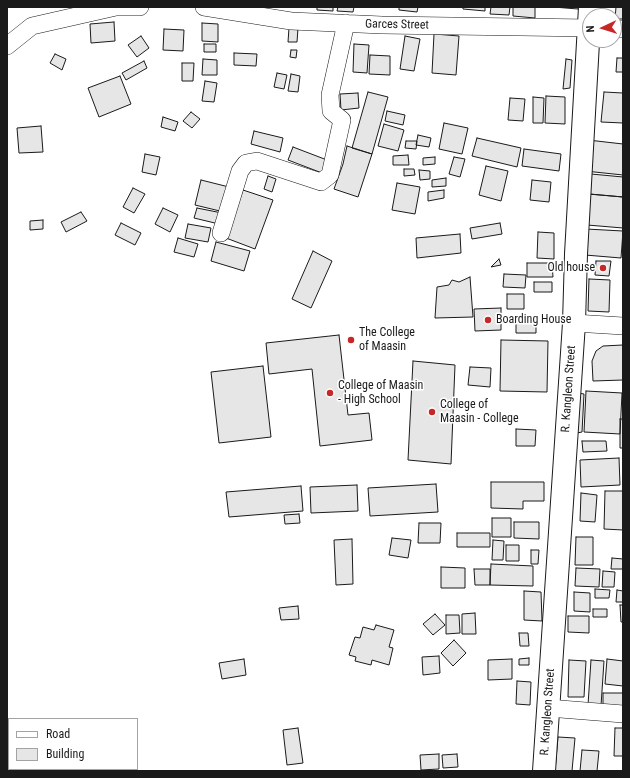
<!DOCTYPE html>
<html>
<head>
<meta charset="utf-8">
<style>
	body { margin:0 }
	#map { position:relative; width:630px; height:778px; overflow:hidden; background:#fff; font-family:"Roboto Condensed",sans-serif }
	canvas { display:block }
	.frame { position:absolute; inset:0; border:8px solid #1a1a1a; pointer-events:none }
	.legend { position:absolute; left:8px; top:718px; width:130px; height:52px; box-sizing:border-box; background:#fff; border:1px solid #a3a3a3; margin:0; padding:5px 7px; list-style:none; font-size:12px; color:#1a1a1a }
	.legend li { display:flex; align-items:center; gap:8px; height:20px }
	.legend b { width:20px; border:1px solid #a3a3a3 }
	.north { position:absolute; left:582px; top:8px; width:40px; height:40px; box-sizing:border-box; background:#fff; border:1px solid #a3a3a3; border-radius:50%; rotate:266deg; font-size:11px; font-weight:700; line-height:16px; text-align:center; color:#1a1a1a }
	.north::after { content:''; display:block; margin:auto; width:14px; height:18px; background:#c62828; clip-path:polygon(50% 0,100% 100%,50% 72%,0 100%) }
</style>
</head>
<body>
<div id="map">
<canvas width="630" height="778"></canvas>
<div class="frame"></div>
<ul class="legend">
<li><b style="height:5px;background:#fff"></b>Road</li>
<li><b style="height:11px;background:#e6e6e6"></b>Building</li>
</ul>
<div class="north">N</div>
</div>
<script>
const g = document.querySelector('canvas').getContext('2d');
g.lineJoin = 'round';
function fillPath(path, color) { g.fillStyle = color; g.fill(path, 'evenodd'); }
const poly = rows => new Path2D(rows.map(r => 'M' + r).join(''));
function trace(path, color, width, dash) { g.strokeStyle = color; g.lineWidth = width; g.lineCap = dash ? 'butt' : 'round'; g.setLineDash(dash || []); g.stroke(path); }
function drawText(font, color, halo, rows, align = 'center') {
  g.font = font + ' "Roboto Condensed",sans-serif'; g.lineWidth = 3; g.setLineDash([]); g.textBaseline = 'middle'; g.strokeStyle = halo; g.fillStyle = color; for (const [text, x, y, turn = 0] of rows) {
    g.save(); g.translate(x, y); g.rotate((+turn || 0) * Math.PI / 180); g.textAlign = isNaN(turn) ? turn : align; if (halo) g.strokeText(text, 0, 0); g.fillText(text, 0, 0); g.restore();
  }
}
const building = poly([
	[317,7,333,7,333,11,317,10,317,7],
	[338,7,354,7,353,12,337,11,338,7],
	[399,7,418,7,417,12,399,10,399,7],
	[463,7,485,7,485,11,463,9,463,7],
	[491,7,510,7,509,15,490,14,491,7],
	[513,7,535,7,535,18,513,16,513,7],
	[553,7,578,7,578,9,553,7],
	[616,7,623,7,623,19,615,19,616,7],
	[114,22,115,41,91,43,90,24,114,22],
	[202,23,218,24,218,42,202,41,202,23],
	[289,28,298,28,297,42,288,42,289,28],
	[164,29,184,30,183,51,163,50,164,29],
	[434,34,459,36,456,75,432,73,434,34],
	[141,36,149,48,137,57,128,45,141,36],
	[405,36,420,39,414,71,400,69,405,36],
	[204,44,216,44,216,52,204,52,204,44],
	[354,44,369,45,367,73,353,72,354,44],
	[291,50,297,50,296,58,290,57,291,50],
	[234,53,257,54,256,66,234,65,234,53],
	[55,54,66,59,62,70,50,63,55,54],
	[370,55,390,56,390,75,369,74,370,55],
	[617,58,623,58,623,72,616,72,617,58],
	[203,59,217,60,217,75,202,75,203,59],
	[566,59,572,60,570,88,563,89,566,59],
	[144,61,147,68,126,80,122,73,144,61],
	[182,63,194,63,193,81,182,81,182,63],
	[277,73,287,75,284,89,274,87,277,73],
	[291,74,300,76,298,92,288,91,291,74],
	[120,76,131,104,99,117,88,88,120,76],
	[205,81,217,83,214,102,202,101,205,81],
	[368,92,388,97,372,154,352,148,368,92],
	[604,92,623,93,623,123,601,122,604,92],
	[358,93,359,108,341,110,340,94,358,93],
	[546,96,565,97,565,124,545,123,546,96],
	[533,97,544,98,543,123,533,123,533,97],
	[510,98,525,99,523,121,508,120,510,98],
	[387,111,405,115,403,125,385,121,387,111],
	[191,112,200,119,192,128,183,121,191,112],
	[163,117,178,122,175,131,161,127,163,117],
	[444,123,468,128,462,154,439,149,444,123],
	[384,124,404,130,398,151,378,146,384,124],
	[41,126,43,152,19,153,17,128,41,126],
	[254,131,283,138,280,152,251,144,254,131],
	[418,135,431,138,429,147,416,145,418,135],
	[477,138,521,148,517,167,472,156,477,138],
	[588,140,623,144,623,175,585,171,588,140],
	[406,141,417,141,416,149,405,148,406,141],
	[347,146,372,154,358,197,334,189,343,164,347,146],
	[293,147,327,160,322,173,288,160,293,147],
	[524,149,561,154,559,171,522,166,524,149],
	[145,154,160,157,156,175,142,172,145,154],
	[408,155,409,165,393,165,393,156,408,155],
	[435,157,435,164,423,165,423,158,435,157],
	[454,157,465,159,460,177,449,174,454,157],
	[486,166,508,171,501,201,479,195,486,166],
	[404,169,414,169,415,175,404,176,404,169],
	[419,170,430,171,430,179,420,180,419,170],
	[591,174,623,177,623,197,589,194,591,174],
	[268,176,276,179,272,192,264,189,268,176],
	[446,178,446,186,432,187,432,180,446,178],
	[201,180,229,187,224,212,195,205,201,180],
	[532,180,551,182,549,202,530,200,532,180],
	[397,183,420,187,415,214,392,210,397,183],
	[133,188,145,194,134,213,123,207,133,188],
	[243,190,273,200,255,249,226,238,243,190],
	[444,190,444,198,428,201,428,192,444,190],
	[589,194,623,197,623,228,587,225,589,194],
	[163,208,178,215,170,232,155,224,163,208],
	[197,208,222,213,219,224,194,218,197,208],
	[81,212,87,221,66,232,61,222,81,212],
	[43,220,43,229,30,230,30,221,43,220],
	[121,223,141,233,135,245,115,235,121,223],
	[500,223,502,234,472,239,470,228,500,223],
	[188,224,211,228,208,242,185,238,188,224],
	[586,229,623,231,621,258,585,255,586,229],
	[538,232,554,233,554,259,537,258,538,232],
	[460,234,461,253,417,258,416,238,460,234],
	[178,238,198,244,194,257,174,252,178,238],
	[216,242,250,251,244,271,211,261,216,242],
	[313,251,332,261,311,308,292,299,313,251],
	[499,259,501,265,491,267,499,259],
	[596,261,611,261,609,276,595,275,596,261],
	[527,263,552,263,553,277,527,277,527,263],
	[504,274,526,275,525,288,503,287,504,274],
	[470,277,473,317,435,318,437,287,449,285,452,280,459,282,470,277],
	[589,279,610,280,609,312,588,311,589,279],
	[534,282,552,282,552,292,534,292,534,282],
	[507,294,524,294,524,309,507,309,507,294],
	[501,308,501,330,475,331,474,309,501,308],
	[516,320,536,320,536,333,516,333,516,320],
	[339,335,348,415,369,413,372,440,320,446,312,369,269,374,266,343,339,335],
	[501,340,548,341,547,392,500,391,501,340],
	[623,345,623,380,593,381,592,361,596,351,603,346,623,345],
	[413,361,455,365,451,464,408,460,413,361],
	[263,366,271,437,219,443,211,372,263,366],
	[470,367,491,368,490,387,468,385,470,367],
	[586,391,622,393,620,434,584,432,586,391],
	[578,393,584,394,582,432,577,433,578,393],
	[620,419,623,419,623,448,620,448,620,419],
	[516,429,536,430,535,446,516,446,516,429],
	[582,441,606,441,607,451,583,452,582,441],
	[619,458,620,485,581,487,580,460,619,458],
	[491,482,544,482,544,501,523,501,523,509,491,508,491,482],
	[436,484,438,512,370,516,368,488,436,484],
	[357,485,358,511,311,513,310,487,357,485],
	[301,486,303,511,229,517,226,492,301,486],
	[605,491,623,491,623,530,604,529,605,491],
	[581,493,597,495,595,522,580,521,581,493],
	[299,514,300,523,285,524,284,515,299,514],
	[492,518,511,518,511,537,492,537,492,518],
	[514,522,539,522,539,539,514,538,514,522],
	[419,523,441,523,440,543,418,543,419,523],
	[457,533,490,533,490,547,457,547,457,533],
	[576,537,593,537,593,565,575,565,576,537],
	[392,538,411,540,408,558,389,555,392,538],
	[352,539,353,584,336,585,334,540,352,539],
	[493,540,504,541,503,560,492,560,493,540],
	[506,545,519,545,519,561,506,561,506,545],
	[531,550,539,550,538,564,531,564,531,550],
	[612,558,623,559,623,569,611,569,612,558],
	[491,564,533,566,533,586,490,585,491,564],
	[441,567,465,568,465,588,441,588,441,567],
	[576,568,600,569,599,587,575,586,576,568],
	[474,569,490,569,490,585,475,585,474,569],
	[603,571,615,572,614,587,602,587,603,571],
	[595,589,610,590,609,598,595,598,595,589],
	[617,590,623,591,623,602,616,602,617,590],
	[524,591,541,592,542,621,524,620,524,591],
	[574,592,590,593,590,612,574,611,574,592],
	[620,605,623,605,623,622,621,622,620,605],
	[298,606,299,619,281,620,279,608,298,606],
	[593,609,607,609,607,617,593,617,593,609],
	[475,613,476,634,462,634,462,614,475,613],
	[435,614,445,625,433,635,423,624,435,614],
	[446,615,459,615,460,633,446,634,446,615],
	[568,616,589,616,589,633,568,632,568,616],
	[376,625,394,630,389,647,393,648,389,665,372,660,371,665,355,661,356,657,349,655,355,637,360,638,363,627,374,630,376,625],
	[519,633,528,633,529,646,520,646,519,633],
	[454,640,466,653,453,666,441,653,454,640],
	[439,656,440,673,423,675,422,657,439,656],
	[529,658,529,665,519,665,519,659,529,658],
	[244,659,246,675,222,679,219,663,244,659],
	[512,659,512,679,488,680,488,660,512,659],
	[607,659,623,661,623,686,605,684,607,659],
	[569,660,586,661,584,697,568,697,569,660],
	[591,660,604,661,601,706,588,705,591,660],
	[517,681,531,682,530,705,516,704,517,681],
	[603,693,623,693,623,707,603,707,603,693],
	[298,728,303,763,287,765,283,730,298,728],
	[615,728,623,728,623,756,614,756,615,728],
	[558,737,575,738,572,771,555,771,558,737],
	[582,750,599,751,597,771,580,771,582,750],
	[439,754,439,769,421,770,420,755,439,754],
	[457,754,458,767,443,768,442,755,457,754]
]);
fillPath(building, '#e6e6e6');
trace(building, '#1a1a1a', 1);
const minor = poly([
	[204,7,291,21,382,25,590,28],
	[614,29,623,29],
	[7,46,32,26,116,7,140,7],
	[221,233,240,171,246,163,257,161,321,182,330,175,342,120,331,111,330,95,346,23],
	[574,323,623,326],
	[548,708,623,714]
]);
const major = poly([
	[544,771,574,323,576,254,590,7]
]);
trace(minor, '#1a1a1a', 18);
trace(major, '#1a1a1a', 24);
trace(minor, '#fff', 17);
trace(major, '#fff', 22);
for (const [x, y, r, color] of [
	[603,268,4,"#c62828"],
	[488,320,4,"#c62828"],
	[351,340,4,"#c62828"],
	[330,393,4,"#c62828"],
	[432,412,4,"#c62828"]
]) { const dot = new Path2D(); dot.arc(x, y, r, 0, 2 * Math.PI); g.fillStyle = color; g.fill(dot); trace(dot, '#fff', 1.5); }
drawText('12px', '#1a1a1a', '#fff', [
	["Garces Street",397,25,1],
	["R. Kangleon Street",569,389,-86],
	["R. Kangleon Street",548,712,-86]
]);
drawText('12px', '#1a1a1a', '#fff', [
	["Old house",595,268,"right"],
	["Boarding House",496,320],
	["The College",359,333],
	["of Maasin",359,347],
	["College of Maasin",338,386],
	["- High School",338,400],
	["College of",440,405],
	["Maasin - College",440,419]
], 'left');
</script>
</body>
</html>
